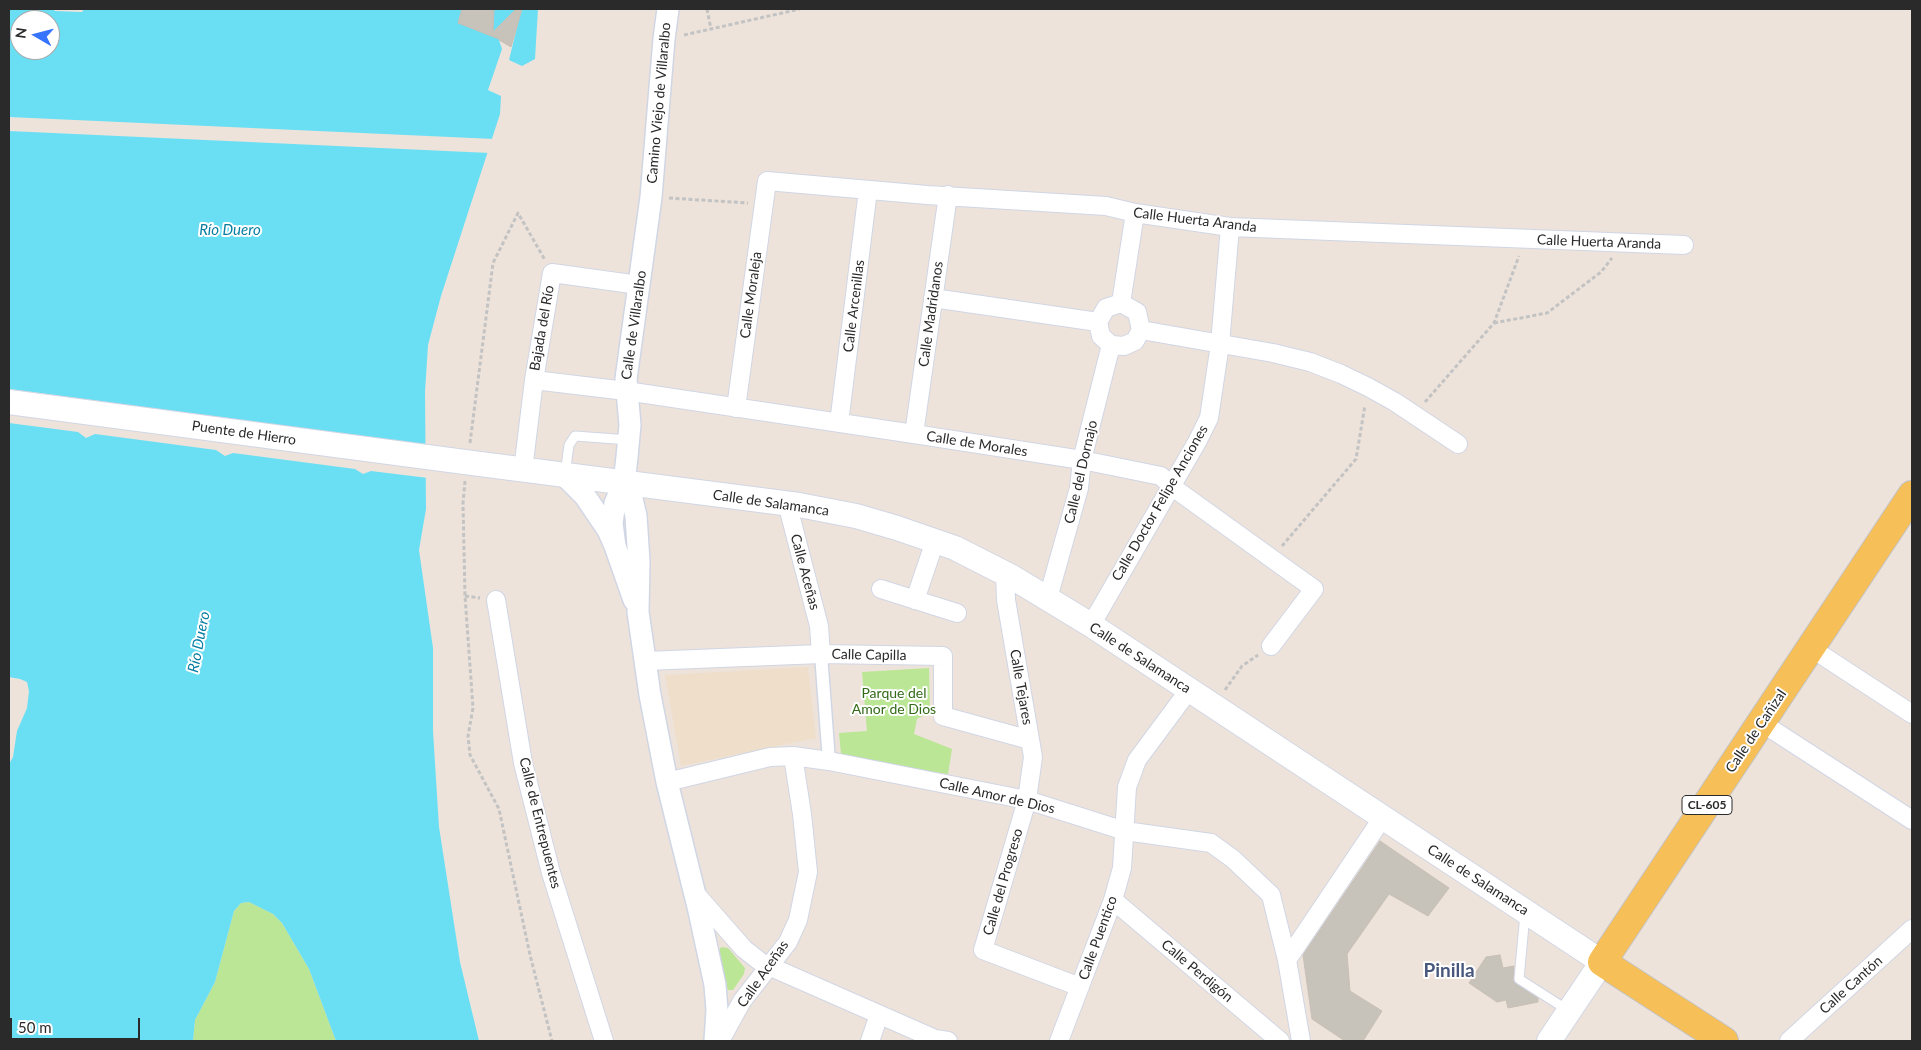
<!DOCTYPE html>
<html>
<head>
<meta charset="utf-8">
<style>
	body { margin:0 }
	#map { position:relative; width:1921px; height:1050px; overflow:hidden; background:#ede3db; font-family:Lato,sans-serif }
	canvas { display:block }
	.frame { position:absolute; inset:0; border:10px solid #2a2a2a; pointer-events:none }
	.north { position:absolute; left:10px; top:10px; width:50px; height:50px; box-sizing:border-box; background:#fff; border:1px solid #aaa; border-radius:50%; rotate:278deg; font-size:14px; font-weight:700; line-height:20px; text-align:center; color:#2a2a2a }
	.north::after { content:''; display:block; margin:auto; width:18px; height:22px; background:#3673ff; clip-path:polygon(50% 0,100% 100%,50% 72%,0 100%) }
	.scale { position:absolute; left:10px; top:1018px; width:130px; height:22px; box-sizing:border-box; border:2px solid #2a2a2a; border-top:0; padding-left:6px; font-size:15px; line-height:18px; white-space:nowrap; color:#2a2a2a; -webkit-text-stroke:4px #fff; paint-order:stroke }
</style>
</head>
<body>
<div id="map">
<canvas width="1921" height="1050"></canvas>
<div class="frame"></div>
<div class="north">N</div>
<div class="scale">50 m</div>
</div>
<script>
const g = document.querySelector('canvas').getContext('2d');
g.lineJoin = 'round';
function fillPath(path, color) { g.fillStyle = color; g.fill(path, 'evenodd'); }
const poly = rows => new Path2D(rows.map(r => 'M' + r).join(''));
function trace(path, color, width, dash) { g.strokeStyle = color; g.lineWidth = width; g.lineCap = dash ? 'butt' : 'round'; g.setLineDash(dash || []); g.stroke(path); }
function drawText(font, color, halo, rows, align = 'center') {
  g.font = font + ' Lato,sans-serif'; g.lineWidth = 4; g.setLineDash([]); g.textBaseline = 'middle'; g.strokeStyle = halo; g.fillStyle = color; for (const [text, x, y, turn = 0] of rows) {
    g.save(); g.translate(x, y); g.rotate((+turn || 0) * Math.PI / 180); g.textAlign = isNaN(turn) ? turn : align; if (halo) g.strokeText(text, 0, 0); g.fillText(text, 0, 0); g.restore();
  }
}
fillPath(poly([
	[808,667,816,738,681,766,665,675]
]), '#efdfca');
fillPath(poly([
	[929,668,930,712,917,719,914,734,952,749,948,774,840,759,841,754,839,733,867,731,862,672],
	[249,902,273,914,282,923,309,969,336,1041,193,1041,195,1020,215,982,234,911,241,903],
	[721,947,728,948,745,968,744,974,733,990,728,990,726,986,719,951]
]), '#bae695');
fillPath(poly([
	[9,9,53,9,55,11,82,12,84,9,516,9,504,21,499,40,502,49,488,90,501,96,500,114,441,296,428,345,425,392,426,509,419,550,433,648,433,731,439,827,460,962,479,1041,336,1041,309,969,282,923,273,914,249,902,241,903,234,911,215,982,195,1020,193,1041,9,1041,9,764,13,757,17,731,27,708,29,691,27,682,20,679,9,677],
	[20,20,50,20,50,50,20,50],
	[517,9,538,9,535,59,522,66,509,60,519,19]
]), '#6adff4');
fillPath(poly([
	[9,117,494,139,490,153,9,131],
	[9,389,428,445,428,478,371,471,363,474,355,469,233,453,225,456,216,450,95,434,86,438,78,432,9,423]
]), '#ede3db');
const building = poly([
	[462,9,494,9,493,32,516,9,522,9,511,47,499,40,499,39,458,23,462,9],
	[1380,841,1449,888,1428,916,1389,894,1347,954,1350,991,1382,1011,1363,1041,1345,1041,1312,1019,1303,955,1380,841],
	[1500,955,1503,968,1514,966,1514,982,1538,998,1538,1002,1508,1008,1506,1000,1497,1002,1469,983,1486,957,1500,955]
]);
fillPath(building, '#c7c2ba');
trace(building, '#c8bfb5', 1);
const service = poly([
	[565,474,569,445,575,436,629,440],
	[1525,914,1519,979,1569,1011]
]);
const pedestrian = poly([
	[821,654,829,761]
]);
const minor = poly([
	[933,298,1098,322],
	[1121,303,1137,312,1141,330,1135,341,1124,346,1111,345,1101,336,1098,322,1106,308,1121,303],
	[1121,303,1135,213],
	[1141,330,1273,353,1310,362,1341,374,1368,387,1395,402,1458,444],
	[534,380,626,391,914,434,1082,460,1161,476,1171,486,1314,589,1271,646],
	[736,408,767,181,927,195,1106,206,1135,213,1230,227,1684,245],
	[839,423,868,190],
	[914,434,948,195],
	[523,470,534,380,552,273,639,285],
	[787,503,819,626,821,654],
	[1005,574,1006,600,1033,757,1027,800,983,950,1080,987],
	[881,589,957,613],
	[1048,598,1079,488,1082,460,1111,345],
	[496,600,523,763,551,873,604,1041],
	[915,600,935,541],
	[1091,625,1197,442,1209,418,1220,344,1230,227],
	[1811,648,1912,714],
	[645,661,821,654,943,656,943,716,1030,740],
	[1762,723,1912,820],
	[667,782,770,757,793,756,829,761,1027,800,1125,831,1211,843,1233,859,1271,895,1287,960,1301,1041],
	[695,893,744,949,762,963,935,1039,948,1041],
	[1113,900,1280,1041],
	[1287,960,1383,817],
	[720,1041,742,1001,788,942,798,920,808,872,802,814,793,756],
	[870,1041,879,1015],
	[1059,1041,1113,900,1122,868,1127,787,1137,760,1189,690],
	[1789,1041,1912,929]
]);
const tertiary = poly([
	[565,476,585,496,608,530,615,546,634,600],
	[624,483,632,499,636,516,639,561,638,612,650,695,667,782,699,911,715,985,717,1010,715,1041],
	[615,546,612,523,615,503,624,483,627,457,630,425,626,379,651,197,664,39,668,9]
]);
const secondary = poly([
	[480,464,799,505,856,516,897,528,955,548,1012,577,1091,625,1602,962,1549,1041]
]);
const primary = poly([
	[1724,1041,1602,962,1912,495]
]);
trace(service, '#d1d6e4', 11);
trace(pedestrian, '#d1d6e4', 15);
trace(minor, '#d1d6e4', 20);
trace(tertiary, '#d1d6e4', 24);
trace(secondary, '#d1d6e4', 26);
trace(primary, '#c3c3c3', 30);
trace(poly([
	[707,9,711,29],
	[684,35,800,9],
	[669,198,748,203],
	[1494,323,1547,313,1601,272,1612,258],
	[1425,402,1494,323,1519,256],
	[470,443,493,263,518,213,545,260],
	[465,481,463,503,465,596,473,708,468,736,470,755,499,809,530,955,552,1041],
	[1282,546,1356,459,1365,405],
	[465,596,480,598],
	[1225,690,1242,666,1258,655]
]), '#c3c3c3', 3, [4, 2.5]);
trace(service, '#fff', 9);
trace(pedestrian, '#fff', 12);
trace(minor, '#fff', 18);
trace(tertiary, '#fff', 21);
trace(secondary, '#fff', 24);
trace(primary, '#f7bf57', 28);
const secondaryBridge = poly([
	[9,402,480,464]
]);
trace(secondaryBridge, '#d1d6e4', 26, []);
trace(secondaryBridge, '#fff', 24);
for (const [x, y, w] of [
	[1707,805,50]
]) { const box = new Path2D(); box.roundRect(x - w / 2, y - 9.5, w, 19, 4); g.fillStyle = '#fff'; g.fill(box); trace(box, '#2a2a2a', 1); }
drawText('bold 12px', '#2a2a2a', null, [
	["CL-605",1707,805]
]);
drawText('14px', '#2a2a2a', '#fff', [
	["Camino Viejo de Villaralbo",659,103,-85],
	["Calle Huerta Aranda",1195,220,7],
	["Calle Huerta Aranda",1599,242,2],
	["Calle Moraleja",751,295,-82],
	["Calle Arcenillas",854,306,-83],
	["Calle Madridanos",931,314,-82],
	["Calle de Villaralbo",634,325,-82],
	["Bajada del Río",542,328,-80],
	["Puente de Hierro",244,433,8],
	["Calle de Morales",977,444,9],
	["Calle del Dornajo",1081,472,-77],
	["Calle de Salamanca",771,503,8],
	["Calle Doctor Felipe Anciones",1160,503,-60],
	["Calle Aceñas",805,572,75],
	["Calle Capilla",869,655,1],
	["Calle de Salamanca",1140,658,33],
	["Calle Tejares",1021,687,80],
	["Calle de Cañizal",1756,731,-56],
	["Calle Amor de Dios",997,796,13],
	["Calle de Entrepuentes",540,823,76],
	["Calle de Salamanca",1478,880,33],
	["Calle del Progreso",1003,882,-74],
	["Calle Puentico",1098,938,-70],
	["Calle Perdigón",1197,971,40],
	["Calle Aceñas",763,974,-55],
	["Calle Cantón",1851,985,-42]
]);
drawText('14px', '#326b17', '#fff', [
	["Parque del",894,693],
	["Amor de Dios",894,709]
]);
drawText('italic 15px', '#077ea1', '#fff', [
	["Río Duero",230,230],
	["Río Duero",199,642,-79]
]);
drawText('bold 19px', '#48587d', '#fff', [
	["Pinilla",1449,971]
]);
</script>
</body>
</html>
